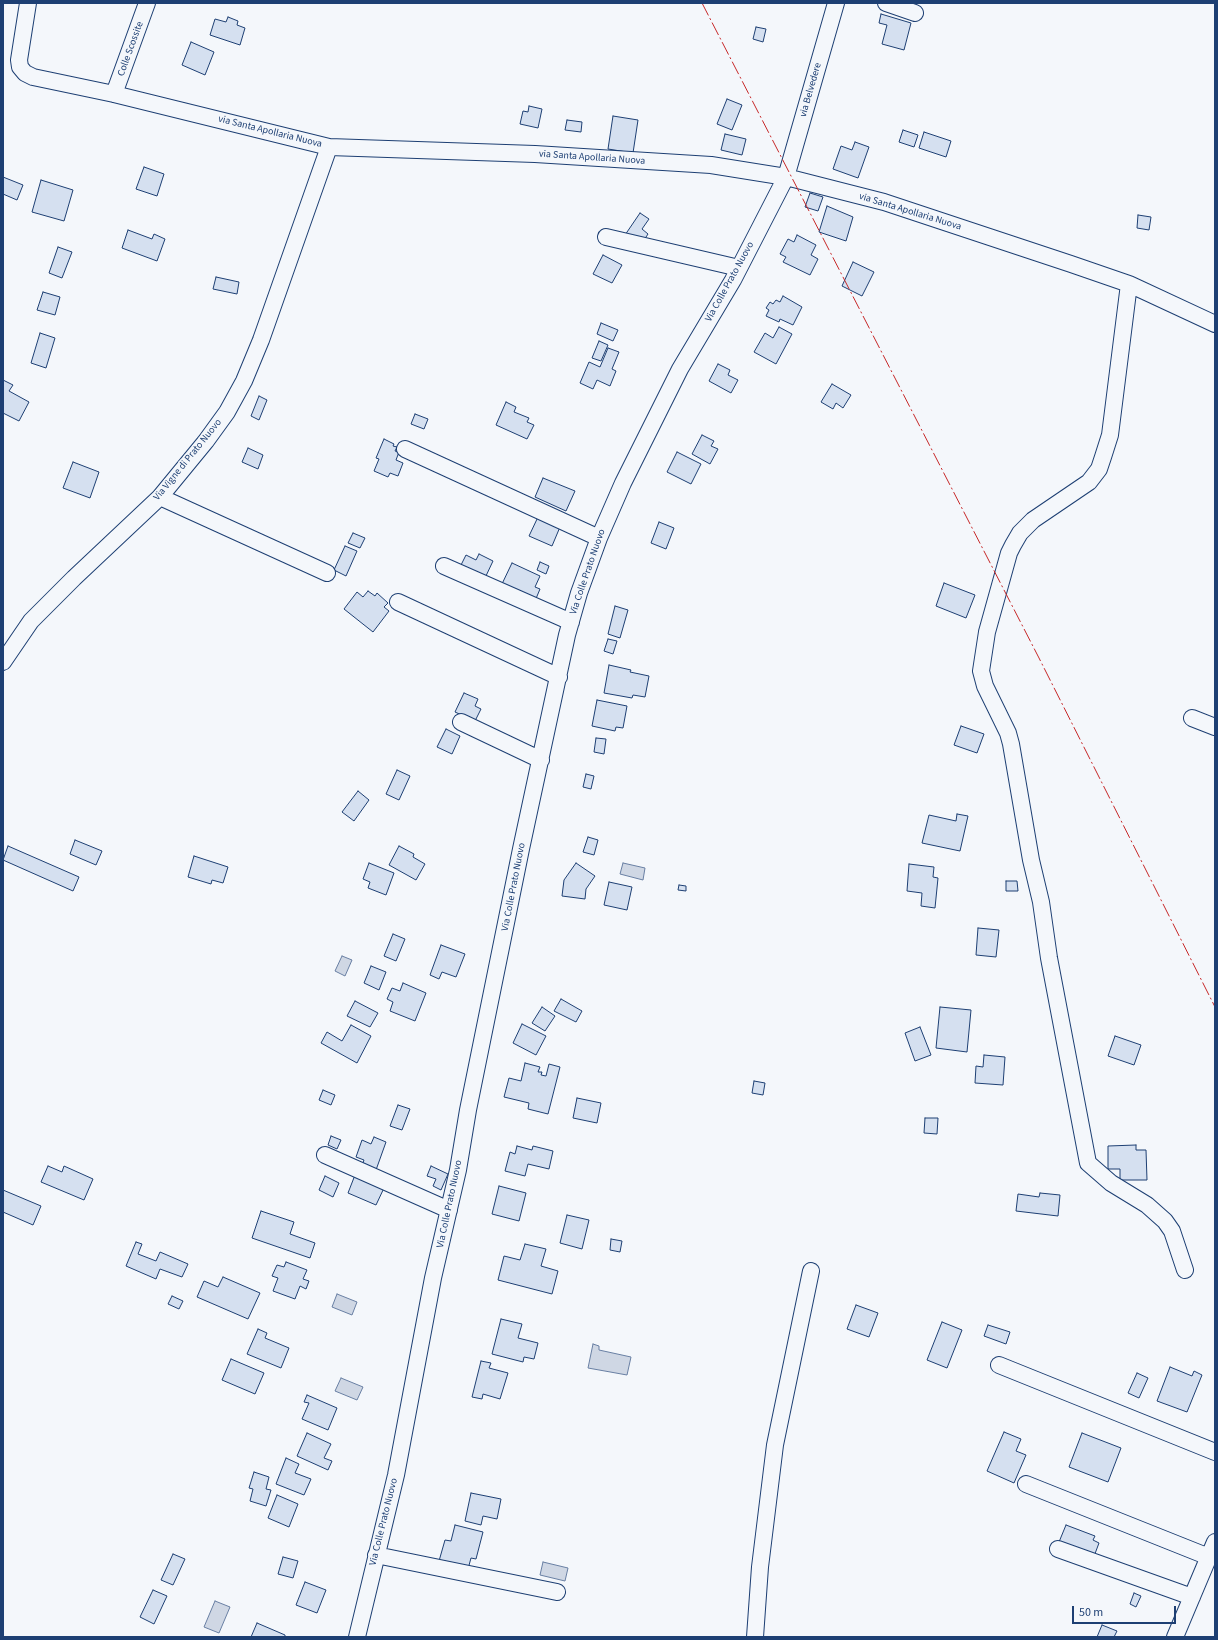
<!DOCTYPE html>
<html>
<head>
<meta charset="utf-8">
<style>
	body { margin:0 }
	#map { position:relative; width:1218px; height:1640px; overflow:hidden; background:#f4f7fb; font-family:"Source Sans 3",sans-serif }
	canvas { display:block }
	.frame { position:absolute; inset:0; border:4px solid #1d3f73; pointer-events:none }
	.scale { position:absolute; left:1072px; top:1606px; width:104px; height:18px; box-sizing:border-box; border:2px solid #1d3f73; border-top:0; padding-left:5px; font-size:12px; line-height:14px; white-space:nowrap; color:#1d3f73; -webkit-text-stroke:3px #f4f7fb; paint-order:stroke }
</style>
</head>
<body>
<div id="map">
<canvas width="1218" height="1640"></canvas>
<div class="frame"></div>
<div class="scale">50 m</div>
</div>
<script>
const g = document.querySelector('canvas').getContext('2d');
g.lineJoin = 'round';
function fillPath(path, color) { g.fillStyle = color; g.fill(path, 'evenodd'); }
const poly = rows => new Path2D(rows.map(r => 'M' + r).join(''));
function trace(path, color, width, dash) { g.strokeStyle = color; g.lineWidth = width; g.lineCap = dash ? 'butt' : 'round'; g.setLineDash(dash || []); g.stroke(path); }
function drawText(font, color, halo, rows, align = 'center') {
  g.font = font + ' "Source Sans 3",sans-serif'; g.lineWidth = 3; g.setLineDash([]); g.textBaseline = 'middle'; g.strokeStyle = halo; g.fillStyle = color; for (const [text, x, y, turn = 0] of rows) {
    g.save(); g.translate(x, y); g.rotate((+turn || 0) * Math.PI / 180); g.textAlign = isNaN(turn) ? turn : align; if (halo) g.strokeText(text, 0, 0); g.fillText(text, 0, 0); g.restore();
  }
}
const water = poly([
	[623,863,645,868,643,880,620,874,623,863],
	[342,956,352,960,345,976,335,971,342,956],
	[337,1294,357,1302,352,1315,332,1307,337,1294],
	[593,1344,599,1346,599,1350,631,1357,627,1375,588,1368,593,1344],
	[341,1378,363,1387,357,1400,335,1391,341,1378],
	[543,1562,568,1568,565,1581,540,1575,543,1562],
	[215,1601,230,1607,219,1633,204,1627,215,1601]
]);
fillPath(water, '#cfd7e4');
trace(water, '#687fa3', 1);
const building = poly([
	[881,14,911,23,904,50,882,44,887,25,879,23,881,14],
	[228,17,238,21,237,25,245,28,240,45,210,35,215,19,226,22,228,17],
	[756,27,766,29,763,42,753,39,756,27],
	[191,42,214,52,205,75,182,65,191,42],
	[727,99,742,105,732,130,717,124,727,99],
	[529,106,542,109,538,128,520,124,523,111,528,112,529,106],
	[613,116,638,120,633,153,608,149,613,116],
	[567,120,582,122,581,132,565,130,567,120],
	[903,130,918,135,914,147,899,142,903,130],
	[924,132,951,141,946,157,919,148,924,132],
	[725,134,746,139,742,155,721,150,725,134],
	[855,142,869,147,858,178,833,169,841,146,852,150,855,142],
	[144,167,164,174,157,196,136,189,144,167],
	[3,177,23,185,17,200,3,194,3,177],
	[41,180,73,190,64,221,32,212,41,180],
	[810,193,823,197,818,211,805,207,810,193],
	[827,206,853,217,846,241,819,232,827,206],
	[640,213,649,219,642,229,648,234,644,240,625,235,640,213],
	[1138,215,1151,217,1149,230,1137,228,1138,215],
	[128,230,152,239,154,234,165,239,157,261,122,248,128,230],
	[797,235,816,245,811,255,818,259,810,275,783,262,786,257,780,254,788,239,794,242,797,235],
	[58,247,72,252,62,278,49,273,58,247],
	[603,255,622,265,612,283,593,274,603,255],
	[853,262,874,272,862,296,842,286,853,262],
	[216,277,239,282,237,294,213,289,216,277],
	[43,292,60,297,55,315,37,310,43,292],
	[783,296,802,307,793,325,780,319,779,322,766,316,769,310,766,308,770,302,773,304,776,300,780,302,783,296],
	[601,323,618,330,613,341,597,334,601,323],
	[779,327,792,334,776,364,754,352,765,333,773,338,779,327],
	[40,333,55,338,46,368,31,363,40,333],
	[599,341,608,345,601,361,592,358,599,341],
	[608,348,619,352,612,369,616,371,610,386,597,380,593,389,580,383,589,362,600,367,608,348],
	[718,364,730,370,728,375,738,380,731,393,709,381,718,364],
	[3,380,13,385,9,391,29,402,19,421,3,413,3,380],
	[832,384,851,395,843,408,836,403,833,409,821,402,832,384],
	[259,396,267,400,259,420,251,416,259,396],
	[506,402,516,407,514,412,529,418,527,422,534,425,527,439,496,425,506,402],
	[415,414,428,419,424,429,411,424,415,414],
	[702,435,714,441,711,446,718,449,710,464,692,454,702,435],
	[384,439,394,444,393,446,397,447,395,451,399,452,396,460,403,463,398,476,390,473,388,477,374,471,379,459,376,458,384,439],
	[248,448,263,455,258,469,242,462,248,448],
	[677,452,701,464,691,484,667,472,677,452],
	[73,462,99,472,90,498,63,488,73,462],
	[543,478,575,491,566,511,535,497,543,478],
	[538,517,560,527,552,546,529,536,538,517],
	[659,522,674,528,666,549,651,543,659,522],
	[353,533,365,538,360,548,348,543,353,533],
	[345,546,357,551,346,576,334,570,345,546],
	[479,554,493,561,485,578,460,567,466,555,476,560,479,554],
	[540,562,549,566,546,574,537,570,540,562],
	[512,563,540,576,535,587,540,589,535,601,501,586,512,563],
	[944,583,975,595,966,618,936,606,944,583],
	[368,591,375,596,377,593,388,603,384,607,389,611,373,632,344,609,357,592,363,597,368,591],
	[615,606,628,610,620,638,608,634,615,606],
	[608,639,617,641,613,654,604,651,608,639],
	[609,665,631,670,630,672,649,676,645,697,633,695,632,698,604,693,609,665],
	[464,693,478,699,475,706,481,709,475,721,455,712,464,693],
	[597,700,627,706,623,728,616,727,615,731,592,726,597,700],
	[961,726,984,734,977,753,954,745,961,726],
	[446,729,460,736,452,754,437,747,446,729],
	[596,738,606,739,604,754,594,752,596,738],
	[397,770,410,776,399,800,386,794,397,770],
	[586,774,594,776,591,789,583,787,586,774],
	[358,791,369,800,354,821,342,812,358,791],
	[957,814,968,816,960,851,922,843,929,815,956,821,957,814],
	[588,837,598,840,594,855,583,852,588,837],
	[75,840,102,851,96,865,70,854,75,840],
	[8,846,79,877,73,891,3,860,8,846],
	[399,846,414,854,413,857,425,864,416,880,389,865,399,846],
	[194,856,228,867,223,883,212,880,211,884,188,877,194,856],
	[369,863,394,873,386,895,368,888,370,882,363,879,369,863],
	[576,863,595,876,586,889,585,899,562,896,564,880,576,863],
	[909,864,934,867,933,877,938,878,935,908,921,906,922,893,907,891,909,864],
	[1006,881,1017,881,1018,891,1006,891,1006,881],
	[609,882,632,887,627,910,604,905,609,882],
	[679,885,686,886,686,891,678,890,679,885],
	[978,928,999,930,996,957,976,955,978,928],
	[393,934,405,939,396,961,384,956,393,934],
	[441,945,465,954,456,977,442,972,439,979,430,975,441,945],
	[371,966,386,972,379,990,364,983,371,966],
	[403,983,426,993,415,1021,390,1011,393,1002,387,999,392,988,400,991,403,983],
	[561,999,582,1011,576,1022,554,1011,561,999],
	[355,1001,378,1013,370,1027,347,1016,355,1001],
	[542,1007,555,1016,545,1031,532,1023,542,1007],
	[940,1007,971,1010,967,1052,936,1048,940,1007],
	[522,1024,546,1036,536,1055,513,1043,522,1024],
	[351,1025,371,1036,357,1063,321,1043,327,1032,342,1041,351,1025],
	[920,1027,931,1055,915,1061,905,1033,920,1027],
	[1115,1036,1141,1045,1134,1065,1108,1056,1115,1036],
	[984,1055,1005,1057,1003,1085,975,1083,976,1066,983,1067,984,1055],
	[525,1063,540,1067,538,1072,542,1072,541,1075,546,1076,549,1064,560,1067,548,1114,528,1109,529,1103,504,1097,509,1078,521,1081,525,1063],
	[754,1081,765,1083,763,1095,752,1093,754,1081],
	[323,1090,335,1095,331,1105,319,1100,323,1090],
	[577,1098,601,1103,597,1123,573,1118,577,1098],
	[398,1105,410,1109,402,1130,390,1126,398,1105],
	[925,1118,938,1118,937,1134,924,1133,925,1118],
	[331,1136,341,1140,337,1149,328,1145,331,1136],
	[374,1137,386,1142,376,1170,362,1165,364,1160,356,1157,362,1140,371,1144,374,1137],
	[1136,1145,1136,1150,1146,1150,1147,1180,1120,1180,1120,1169,1108,1169,1108,1146,1136,1145],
	[517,1146,532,1150,533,1146,553,1151,549,1169,528,1164,525,1176,505,1171,510,1152,515,1154,517,1146],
	[48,1166,62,1172,64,1166,93,1179,84,1200,41,1182,48,1166],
	[431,1166,448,1174,441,1190,433,1186,436,1179,427,1176,431,1166],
	[355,1175,384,1188,376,1205,348,1193,355,1175],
	[325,1176,339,1183,333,1197,319,1190,325,1176],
	[499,1186,526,1193,519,1221,492,1214,499,1186],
	[3,1190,41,1206,33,1225,3,1212,3,1190],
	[1040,1193,1060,1195,1058,1216,1016,1211,1018,1194,1039,1197,1040,1193],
	[261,1211,294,1222,290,1234,315,1243,310,1258,252,1238,261,1211],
	[567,1215,589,1220,582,1249,560,1243,567,1215],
	[611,1239,622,1241,620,1252,610,1250,611,1239],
	[136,1242,142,1244,138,1254,156,1261,160,1252,188,1264,182,1277,160,1269,156,1279,126,1266,136,1242],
	[525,1244,546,1249,541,1266,558,1271,552,1294,498,1280,504,1256,520,1260,525,1244],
	[286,1262,307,1270,303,1279,309,1281,306,1289,300,1286,295,1299,273,1291,278,1278,272,1276,277,1265,284,1267,286,1262],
	[223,1277,260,1293,248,1319,197,1297,204,1281,218,1287,223,1277],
	[172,1296,183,1301,179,1309,168,1304,172,1296],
	[856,1305,878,1313,869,1337,847,1329,856,1305],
	[501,1319,522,1324,518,1338,538,1343,534,1359,524,1357,523,1362,492,1354,501,1319],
	[942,1322,962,1330,947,1368,927,1360,942,1322],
	[988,1325,1010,1332,1006,1344,984,1336,988,1325],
	[258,1329,267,1333,265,1338,289,1348,281,1368,247,1354,258,1329],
	[231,1359,264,1373,255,1394,222,1380,231,1359],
	[481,1361,491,1363,489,1368,508,1373,500,1399,483,1394,482,1399,472,1397,481,1361],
	[1170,1367,1192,1376,1194,1371,1202,1375,1187,1412,1157,1401,1170,1367],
	[1137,1373,1148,1378,1139,1398,1128,1393,1137,1373],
	[307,1395,337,1408,328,1430,302,1419,309,1403,304,1402,307,1395],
	[1004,1432,1021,1439,1016,1451,1026,1455,1014,1483,987,1471,1004,1432],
	[307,1433,331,1444,324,1458,332,1461,328,1470,297,1456,307,1433],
	[1082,1433,1121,1448,1108,1482,1069,1467,1082,1433],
	[286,1458,299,1464,295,1473,311,1479,304,1495,276,1484,286,1458],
	[254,1472,269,1477,266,1489,271,1490,266,1506,250,1501,253,1489,249,1488,254,1472],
	[471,1493,501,1499,497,1519,483,1516,481,1525,465,1521,471,1493],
	[277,1495,298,1504,289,1527,268,1518,277,1495],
	[455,1525,483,1532,476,1559,471,1558,468,1569,439,1561,445,1540,451,1541,455,1525],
	[1066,1525,1095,1536,1093,1540,1099,1543,1093,1559,1059,1542,1066,1525],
	[173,1554,185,1559,173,1585,161,1580,173,1554],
	[283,1557,298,1561,293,1578,278,1574,283,1557],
	[305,1582,326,1590,317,1613,296,1605,305,1582],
	[153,1590,167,1596,154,1624,140,1617,153,1590],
	[1134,1593,1141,1596,1136,1607,1130,1604,1134,1593],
	[257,1623,285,1635,285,1637,251,1637,257,1623],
	[1102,1625,1117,1631,1114,1637,1097,1637,1102,1625]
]);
fillPath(building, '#d5e0f0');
trace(building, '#1d3f73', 1);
const minor = poly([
	[28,3,19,60,20,67,25,73,33,77,114,94,329,147,535,154,711,165,786,177,884,202,1071,264,1129,284,1215,324],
	[886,3,915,13],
	[114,94,147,3],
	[606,237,739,268],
	[1129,284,1110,435,1103,457,1099,469,1089,482,1033,520,1020,533,1013,545,1009,553,987,632,981,671,985,686,1008,733,1011,744,1031,860,1041,902,1049,958,1088,1163,1111,1183,1147,1205,1165,1221,1172,1231,1185,1270],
	[405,449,599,538],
	[160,497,327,573],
	[444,566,571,622],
	[398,602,559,677],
	[3,662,31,621,74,578,160,497,206,441,227,412,244,381,261,340,329,147],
	[1192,718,1215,727],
	[461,722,541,760],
	[325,1155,449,1210],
	[999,1365,1215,1452],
	[1026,1484,1209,1557],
	[1058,1549,1192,1597],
	[376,1555,557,1592],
	[357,1637,396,1475,433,1278,458,1170,468,1110,521,849,567,635,579,593,599,538,623,483,680,369,733,280,786,177,836,3],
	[755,1637,760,1567,775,1445,811,1271],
	[1175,1637,1215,1542]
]);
trace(minor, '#1d3f73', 18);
trace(minor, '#f4f7fb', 16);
trace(poly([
	[702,3,1039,658,1215,1007]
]), '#c62828', 1, [14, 3, 2, 3]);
drawText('10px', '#1d3f73', '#f4f7fb', [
	["Colle Scossite",131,49,-70],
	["via Belvedere",811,90,-74],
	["via Santa Apollaria Nuova",270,132,14],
	["via Santa Apollaria Nuova",592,158,4],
	["via Santa Apollaria Nuova",910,212,17],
	["Via Colle Prato Nuovo",730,282,-61],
	["Via Vigne di Prato Nuovo",188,460,-51],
	["Via Colle Prato Nuovo",588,572,-71],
	["Via Colle Prato Nuovo",514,887,-79],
	["Via Colle Prato Nuovo",450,1204,-78],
	["Via Colle Prato Nuovo",384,1522,-76]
]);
</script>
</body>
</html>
